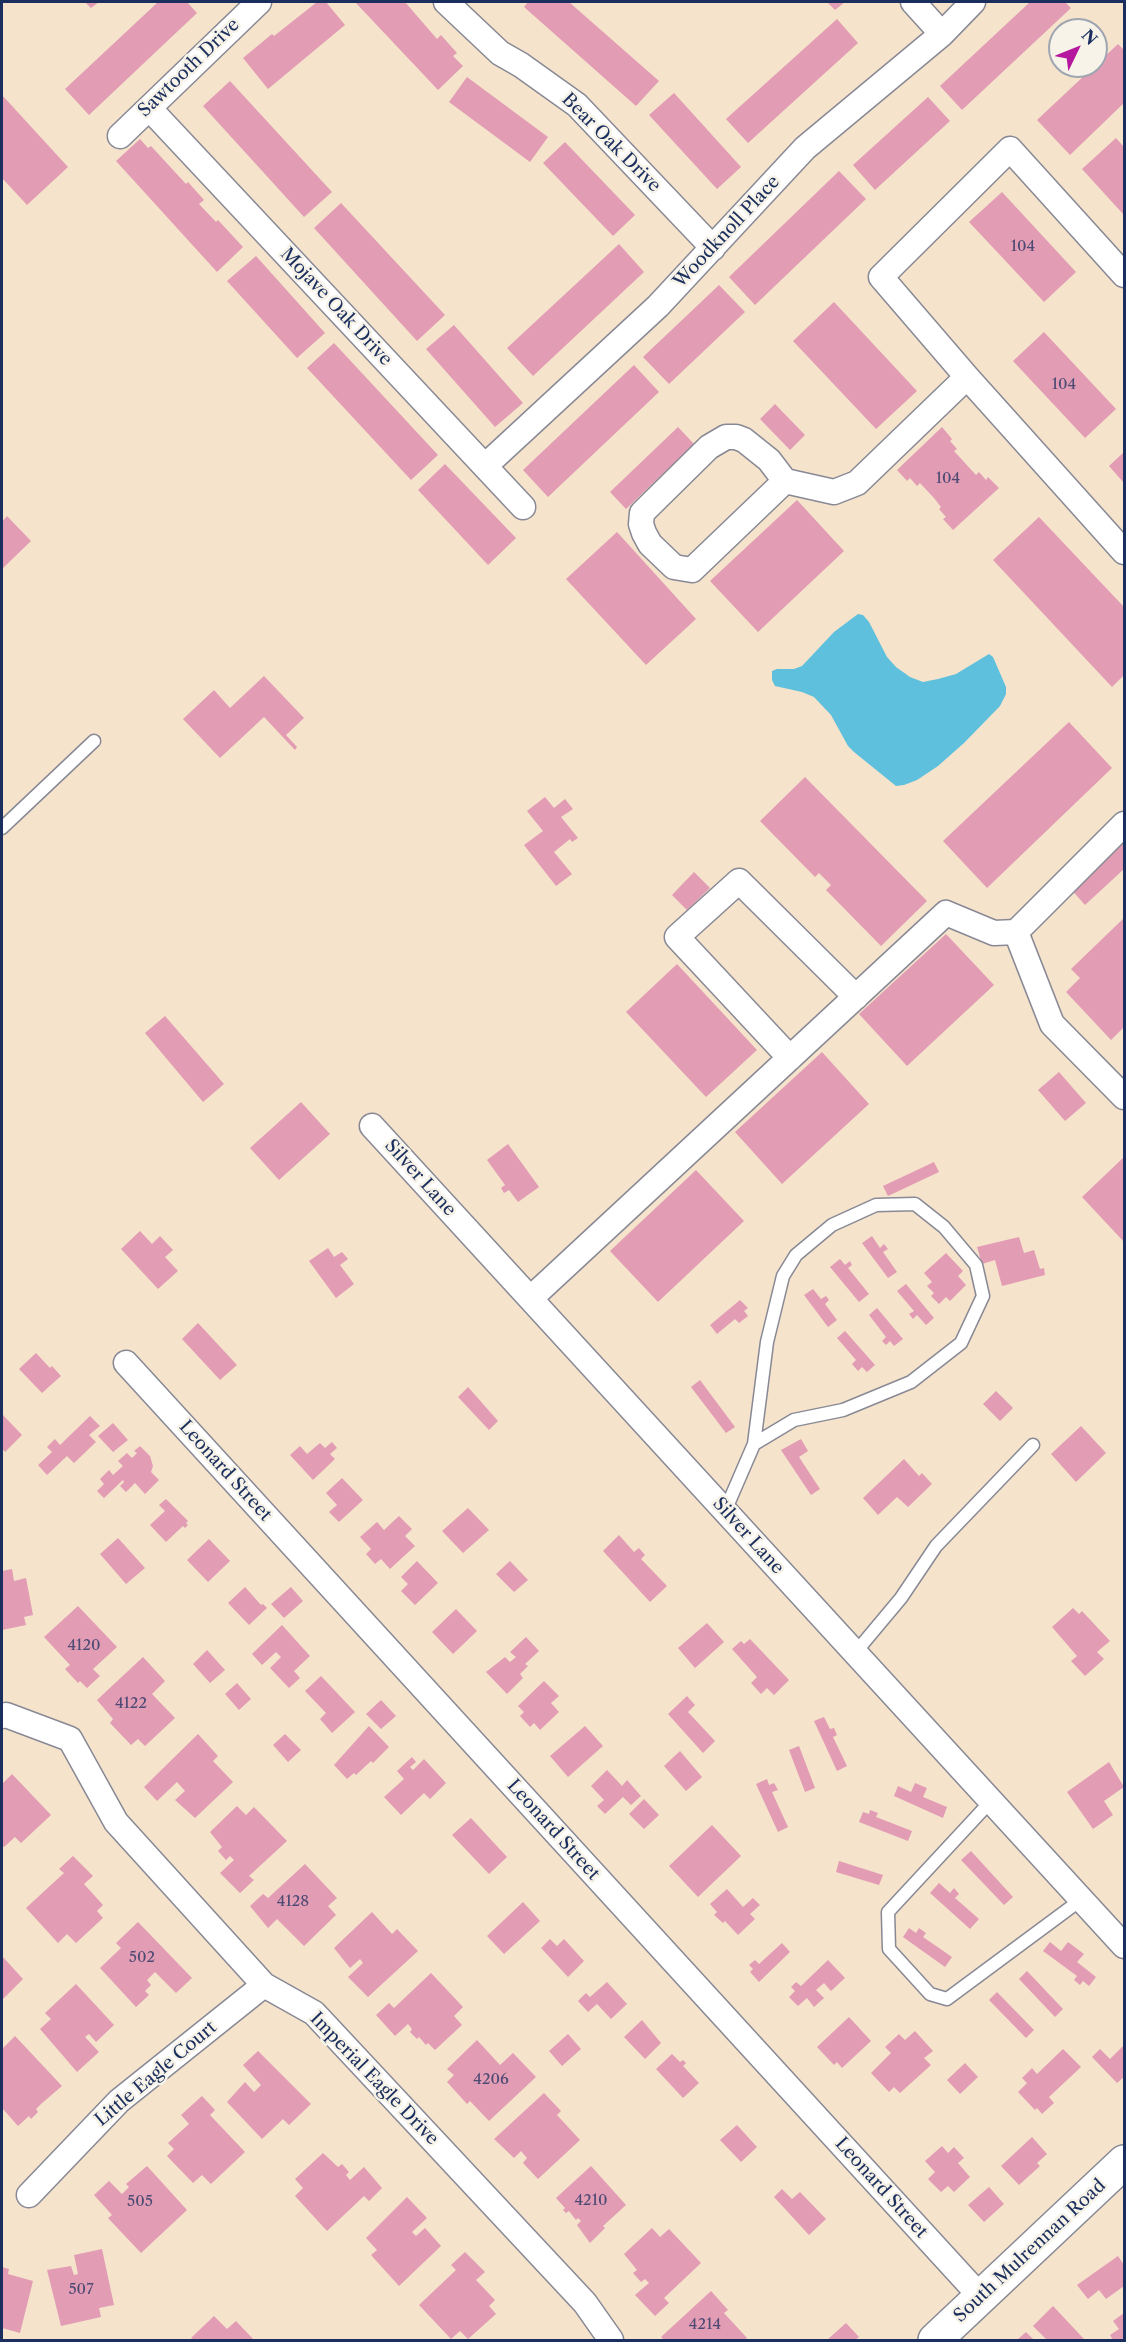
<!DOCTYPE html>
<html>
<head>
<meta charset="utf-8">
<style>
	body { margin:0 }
	#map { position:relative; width:1126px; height:2342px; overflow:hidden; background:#f5e3cc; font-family:"Libre Caslon Text",serif }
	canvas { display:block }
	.frame { position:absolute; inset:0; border:3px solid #1b2f5e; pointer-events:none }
	.north { position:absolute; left:1048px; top:18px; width:60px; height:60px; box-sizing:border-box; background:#f7f3e8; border:2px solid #9fa5b1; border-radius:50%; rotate:47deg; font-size:16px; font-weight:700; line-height:24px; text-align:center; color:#1b2f5e }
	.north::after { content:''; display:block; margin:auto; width:21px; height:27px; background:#b5179e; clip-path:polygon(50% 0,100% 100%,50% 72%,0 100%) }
</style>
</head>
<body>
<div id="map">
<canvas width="1126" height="2342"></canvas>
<div class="frame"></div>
<div class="north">N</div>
</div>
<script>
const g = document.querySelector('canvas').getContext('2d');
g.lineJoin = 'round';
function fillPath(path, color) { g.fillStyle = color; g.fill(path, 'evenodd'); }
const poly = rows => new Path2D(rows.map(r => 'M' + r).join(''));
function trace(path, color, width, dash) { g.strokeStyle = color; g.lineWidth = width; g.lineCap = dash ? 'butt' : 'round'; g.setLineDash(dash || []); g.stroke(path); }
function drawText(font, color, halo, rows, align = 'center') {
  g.font = font + ' "Libre Caslon Text",serif'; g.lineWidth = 5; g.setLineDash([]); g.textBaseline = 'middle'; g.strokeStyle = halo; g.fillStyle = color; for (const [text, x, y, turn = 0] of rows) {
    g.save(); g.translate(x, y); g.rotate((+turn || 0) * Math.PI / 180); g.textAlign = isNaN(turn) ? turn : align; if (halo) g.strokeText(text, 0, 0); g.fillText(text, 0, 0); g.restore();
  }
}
fillPath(poly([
	[858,614,863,615,869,622,887,657,896,667,910,677,923,682,938,679,956,674,989,654,993,657,1006,687,1006,694,1000,706,964,743,938,766,917,780,904,785,896,786,854,752,848,746,831,715,814,697,802,692,775,686,772,680,772,671,777,669,794,669,802,666,834,632]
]), '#5ec0dc');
fillPath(poly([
	[85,2,99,2,91,8],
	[158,2,187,2,197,13,89,115,65,89],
	[317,2,326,2,345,25,268,89,243,58,272,34,274,36],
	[355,2,405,2,437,39,441,35,457,53,453,56,463,66,438,90],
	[528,2,569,2,659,81,636,106,524,7],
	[827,2,845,2,835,10],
	[1030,2,1065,2,1071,8,962,110,940,86],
	[837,19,858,43,748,143,726,119],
	[1118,44,1124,50,1124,103,1070,155,1037,120],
	[467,77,548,137,530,162,449,102],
	[230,81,332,192,304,217,203,106],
	[674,93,741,167,717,189,649,115],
	[2,95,68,167,27,205,2,178],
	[928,97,950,121,875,190,853,165],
	[1116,138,1124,147,1123,214,1082,169],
	[140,139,148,148,151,146,186,184,188,182,204,200,199,204,216,222,218,220,243,247,217,272,116,161],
	[565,142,635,215,613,236,543,163],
	[839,171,866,199,755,305,729,277],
	[1002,192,1076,272,1044,302,969,222],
	[341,203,445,315,417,341,314,228],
	[619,244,644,272,533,376,507,348],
	[256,256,325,333,297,358,227,281],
	[719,285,745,312,669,384,643,357],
	[834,302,917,391,876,429,793,341],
	[454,325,523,403,495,427,426,349],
	[1044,332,1116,409,1085,438,1013,361],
	[334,343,438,455,411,480,307,368],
	[634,365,659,392,548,497,523,470],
	[775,404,805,435,790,450,760,419],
	[678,427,694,444,626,509,610,492],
	[942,427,952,439,950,441,957,449,954,451,976,475,979,472,986,480,988,477,999,488,953,530,943,519,946,517,939,509,941,507,934,498,920,483,917,486,910,478,907,481,897,470],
	[1124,452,1124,483,1109,466],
	[445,464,516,538,488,565,418,490],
	[797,500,844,551,758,632,710,581],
	[7,516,31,541,2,569,2,522],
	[1039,517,1124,607,1124,675,1112,687,993,560],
	[617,532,696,619,646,665,566,579],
	[264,676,304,718,286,735,297,747,295,750,264,717,220,758,183,719,214,690,230,708],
	[1069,722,1112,768,987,888,943,841],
	[805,777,927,901,881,946,826,890,831,885,819,873,815,877,760,821],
	[545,797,554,808,565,799,573,809,561,817,578,838,572,842,570,839,554,852,572,874,556,886,524,845,543,831,527,811],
	[1124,837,1124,869,1085,905,1070,888],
	[694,872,710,888,687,910,672,895],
	[1124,918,1124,1027,1111,1040,1066,992,1080,978,1071,969],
	[946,934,994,985,907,1066,859,1014],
	[677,964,757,1050,706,1097,626,1012],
	[165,1016,224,1084,203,1102,145,1033],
	[822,1052,869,1104,782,1184,735,1132],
	[1059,1072,1086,1103,1065,1121,1038,1090],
	[301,1102,330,1134,279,1180,250,1148],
	[508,1144,539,1187,518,1202,509,1190,504,1193,501,1188,505,1185,487,1160],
	[1124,1157,1124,1242,1082,1197],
	[934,1162,939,1172,888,1196,883,1186],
	[696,1170,744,1221,658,1302,610,1251],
	[140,1231,152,1244,160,1236,173,1250,165,1257,178,1271,158,1289,121,1249],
	[872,1236,880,1248,884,1244,888,1249,883,1252,897,1272,888,1278,862,1243],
	[1019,1237,1024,1253,1034,1250,1040,1269,1044,1268,1045,1275,1002,1286,995,1260,982,1264,977,1247],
	[328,1248,334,1257,342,1252,348,1259,340,1265,354,1284,336,1298,309,1261],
	[946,1253,963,1271,958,1276,966,1285,950,1301,946,1297,939,1304,931,1296,934,1293,927,1286,932,1282,924,1273],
	[840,1259,845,1265,850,1261,852,1265,848,1268,869,1294,859,1302,830,1267],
	[906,1284,934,1318,926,1325,917,1315,913,1319,909,1314,914,1311,897,1291],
	[813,1289,821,1299,826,1296,829,1300,825,1304,837,1320,828,1327,804,1295],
	[740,1300,748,1308,744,1311,748,1316,739,1323,735,1319,717,1334,710,1325],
	[877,1308,903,1339,894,1346,890,1341,886,1345,882,1341,886,1337,869,1315],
	[198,1323,237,1365,220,1380,182,1339],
	[845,1331,875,1365,867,1372,862,1367,858,1371,852,1364,856,1360,837,1338],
	[36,1353,50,1368,52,1366,61,1376,42,1393,19,1369],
	[700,1380,735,1427,726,1433,691,1387],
	[468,1387,498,1421,489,1430,458,1397],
	[996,1391,1013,1408,1000,1421,983,1404],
	[2,1414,22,1435,5,1452,2,1448],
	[90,1416,100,1426,89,1435,96,1442,74,1463,67,1456,47,1475,38,1465,52,1452,47,1447,55,1439,60,1445],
	[113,1423,128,1440,113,1452,98,1436],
	[1081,1426,1106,1453,1076,1482,1051,1454],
	[801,1439,808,1451,799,1457,820,1489,811,1495,781,1450],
	[332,1442,337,1448,330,1454,335,1459,313,1480,290,1455,300,1446,307,1454,320,1443,325,1448],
	[140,1446,150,1456,153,1466,151,1472,159,1480,145,1494,135,1483,126,1492,120,1486,124,1482,123,1480,104,1498,97,1491,104,1484,100,1479,109,1470,113,1475,123,1466,118,1461,127,1453,132,1458,137,1453,134,1451],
	[904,1459,919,1476,922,1473,932,1484,908,1507,897,1497,878,1515,863,1498],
	[342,1478,363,1500,339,1522,329,1512,337,1505,326,1493],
	[166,1499,188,1521,186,1523,188,1525,185,1528,183,1526,166,1542,150,1525,165,1511,159,1505],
	[468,1508,489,1530,463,1553,442,1531],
	[399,1516,412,1529,405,1536,415,1546,390,1569,381,1559,375,1564,366,1554,371,1549,360,1537,377,1522,384,1530],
	[619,1535,634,1552,639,1548,645,1555,641,1559,667,1586,650,1602,603,1551],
	[118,1538,145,1568,126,1584,100,1554],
	[209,1539,230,1561,208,1582,187,1560],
	[417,1561,438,1583,415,1605,401,1591,408,1584,401,1577],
	[510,1561,528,1580,514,1592,496,1574],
	[12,1569,14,1581,26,1578,33,1615,24,1617,26,1625,2,1630,2,1571],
	[245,1587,261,1605,263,1604,267,1608,249,1625,228,1603],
	[291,1587,303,1601,284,1618,271,1604],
	[78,1606,117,1647,93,1669,100,1676,87,1688,80,1681,78,1683,65,1669,70,1665,44,1637],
	[1073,1608,1079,1614,1082,1611,1110,1641,1097,1652,1104,1659,1085,1676,1071,1661,1077,1656,1052,1627],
	[456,1609,477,1631,453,1654,432,1632],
	[707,1623,724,1642,695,1668,678,1648],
	[282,1625,310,1656,294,1671,300,1678,289,1688,270,1668,281,1657,276,1652,262,1665,252,1654],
	[526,1637,539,1651,525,1664,528,1666,520,1674,523,1678,507,1694,486,1672,505,1657,510,1662,516,1657,510,1652],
	[750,1639,789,1680,774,1695,767,1688,761,1694,751,1683,757,1677,732,1649,741,1641,744,1644],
	[207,1650,225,1670,210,1683,193,1664],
	[143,1657,165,1681,152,1694,175,1718,145,1746,138,1739,131,1745,110,1723,113,1719,97,1700],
	[321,1676,355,1712,332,1733,320,1719,326,1713,305,1691],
	[544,1681,559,1696,551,1703,559,1712,540,1730,534,1723,530,1727,520,1716,524,1712,518,1706],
	[237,1683,251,1699,239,1710,225,1694],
	[687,1696,695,1705,688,1712,715,1741,703,1753,668,1714],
	[381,1700,396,1716,381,1729,366,1714],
	[824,1717,830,1729,834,1728,837,1735,833,1737,847,1766,837,1771,814,1721],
	[369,1726,389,1747,373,1763,371,1761,356,1775,354,1773,347,1779,334,1765],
	[585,1726,603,1746,568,1777,550,1756],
	[198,1734,218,1756,213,1761,233,1782,195,1818,175,1800,185,1791,177,1782,157,1801,144,1787],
	[285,1734,301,1750,288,1762,273,1745],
	[799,1746,815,1788,805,1792,789,1750],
	[680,1751,702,1777,686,1791,664,1766],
	[412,1757,416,1762,410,1767,413,1770,424,1759,446,1783,430,1799,424,1793,401,1815,384,1797,404,1779,397,1771],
	[1109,1762,1124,1787,1104,1801,1113,1815,1093,1829,1067,1792],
	[607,1770,622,1786,627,1780,641,1796,631,1805,623,1797,605,1814,597,1806,604,1800,591,1786],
	[12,1774,51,1815,21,1843,15,1837,4,1847,2,1845,2,1784],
	[767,1779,769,1785,774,1783,778,1790,772,1792,788,1827,778,1832,756,1784],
	[915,1783,927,1788,923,1797,947,1807,943,1818,894,1796,898,1786,911,1792],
	[644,1799,659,1815,644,1829,629,1814],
	[237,1806,246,1815,254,1807,287,1841,249,1876,254,1880,240,1893,220,1873,234,1860,230,1856,226,1860,218,1851,222,1847,210,1832],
	[870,1810,878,1813,876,1817,912,1831,908,1841,859,1822,863,1812,869,1814],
	[471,1818,507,1857,489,1874,452,1835],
	[712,1825,741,1856,698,1897,669,1866],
	[971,1851,1013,1897,1004,1905,961,1860],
	[73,1856,93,1876,84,1884,103,1905,97,1911,103,1918,76,1943,67,1934,58,1943,26,1908,64,1873,59,1869],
	[839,1861,883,1875,879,1885,836,1872],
	[305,1864,337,1898,328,1906,336,1915,304,1946,277,1919,268,1928,250,1906,263,1894,268,1898],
	[939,1883,950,1893,954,1888,959,1894,955,1898,979,1919,970,1929,930,1893],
	[727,1889,743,1907,753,1898,760,1905,750,1914,755,1919,738,1935,725,1921,723,1923,714,1915,717,1912,710,1904],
	[523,1902,540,1921,504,1954,487,1936],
	[372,1912,392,1934,397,1929,418,1951,368,1997,348,1977,363,1963,360,1959,350,1968,334,1948],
	[138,1922,192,1978,176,1993,155,1972,147,1980,151,1985,145,1991,149,1995,136,2007,100,1968,121,1948,116,1943],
	[909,1928,916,1933,919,1928,926,1933,923,1937,952,1957,945,1967,903,1937],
	[550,1939,557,1946,564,1939,584,1961,568,1977,541,1948],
	[1050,1942,1061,1951,1068,1942,1084,1954,1077,1962,1096,1977,1089,1986,1083,1981,1080,1985,1074,1980,1077,1976,1043,1951],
	[782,1943,790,1952,759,1982,750,1972,753,1969,749,1965,755,1960,759,1964],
	[2,1956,23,1979,2,2000],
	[828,1960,845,1978,831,1991,824,1983,816,1990,824,1998,814,2007,807,1998,798,2006,789,1997,795,1991,791,1987,796,1982,801,1986],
	[1027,1971,1063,2009,1055,2017,1019,1979],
	[431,1973,463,2007,454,2016,462,2025,435,2050,428,2043,426,2045,419,2037,417,2039,410,2032,412,2029,408,2024,395,2036,376,2015,389,2003,394,2008],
	[607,1982,627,2004,611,2019,597,2004,588,2012,578,2001,586,1993,590,1997],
	[76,1984,114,2025,96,2042,89,2034,85,2037,99,2052,77,2072,40,2029,51,2019,45,2013],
	[997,1992,1034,2030,1026,2038,989,2000],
	[849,2017,871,2041,842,2068,837,2062,834,2065,817,2047],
	[642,2020,661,2043,645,2059,624,2037],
	[915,2031,933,2051,924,2058,931,2065,900,2093,894,2087,889,2092,871,2073,891,2053,885,2047,899,2034,905,2040],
	[568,2034,581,2049,562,2066,549,2051],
	[15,2036,62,2086,41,2104,36,2109,38,2112,31,2119,29,2116,18,2126,2,2108,2,2049],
	[477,2040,500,2065,513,2053,536,2077,489,2121,470,2101,467,2104,447,2082,454,2075,447,2069],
	[1124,2045,1124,2077,1117,2083,1092,2057,1100,2049,1110,2059],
	[1063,2049,1081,2067,1049,2097,1054,2103,1042,2114,1037,2108,1035,2110,1018,2092,1027,2083,1022,2078,1032,2068,1037,2074],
	[258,2051,311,2104,289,2125,283,2119,262,2139,227,2102,245,2082,254,2092,261,2085,243,2065],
	[672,2054,680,2062,683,2060,686,2063,683,2066,699,2083,683,2098,656,2069],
	[965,2063,978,2077,960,2094,947,2080],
	[544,2093,561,2111,557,2115,580,2140,538,2179,523,2163,527,2158,521,2151,514,2158,494,2139],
	[202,2096,215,2110,210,2115,245,2152,211,2184,202,2175,193,2183,167,2156,174,2149,168,2143,189,2124,181,2115],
	[737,2125,757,2147,741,2162,720,2140],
	[1032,2137,1047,2154,1037,2163,1040,2166,1019,2185,1001,2166],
	[942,2146,948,2153,954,2147,964,2158,958,2163,970,2177,954,2192,948,2186,941,2192,928,2179,935,2172,925,2161],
	[323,2153,338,2167,342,2164,349,2172,346,2175,350,2180,364,2167,382,2188,369,2201,364,2196,327,2231,295,2196,303,2188,295,2179],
	[147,2166,187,2210,141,2253,108,2218,112,2215,94,2195,109,2181,122,2194,129,2187,126,2184],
	[591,2166,626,2205,603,2226,605,2228,590,2243,577,2225,581,2221,578,2218,576,2220,569,2211,566,2213,563,2210,565,2208,556,2198],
	[989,2187,1004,2204,984,2222,968,2205],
	[782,2189,792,2199,800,2192,826,2219,809,2235,774,2197],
	[407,2197,427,2218,412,2232,416,2236,425,2228,441,2246,399,2286,371,2255,377,2250,366,2238],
	[652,2228,660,2237,669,2229,701,2263,664,2298,669,2303,655,2316,635,2295,649,2283,645,2279,641,2282,633,2273,637,2270,624,2254],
	[102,2249,114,2305,99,2308,101,2317,61,2326,47,2270,71,2266,74,2275,78,2274,74,2255],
	[465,2252,485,2272,476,2280,495,2300,489,2306,496,2314,468,2339,460,2331,451,2339,419,2305,456,2270,451,2265],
	[1118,2256,1124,2265,1124,2286,1106,2299,1099,2290,1088,2299,1077,2285],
	[2,2267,9,2269,8,2274,33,2281,20,2333,2,2328],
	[711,2291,728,2310,724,2313,747,2338,745,2340,664,2340,661,2337],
	[1053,2306,1084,2339,1083,2340,1047,2340,1033,2326],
	[1124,2313,1124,2340,1113,2340,1110,2335,1119,2329,1113,2321],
	[214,2316,227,2329,236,2321,254,2340,194,2340,191,2338],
	[846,2323,859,2337,855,2340,827,2340],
	[1026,2332,1034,2340,1017,2340]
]), '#e29cb4');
const lane = poly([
	[2,828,94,741],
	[725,1511,754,1444,794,1420,843,1410,911,1382,961,1343,983,1296,976,1265,944,1227,915,1204,876,1205,832,1225,796,1255,783,1276,767,1342,754,1444],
	[855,1653,901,1598,936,1546,1033,1445],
	[991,1801,888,1912,889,1949,930,1994,947,1999,1082,1899]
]);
const street = poly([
	[446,2,500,53,521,65,577,105,713,248],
	[913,2,942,34],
	[149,108,523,507],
	[120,136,259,2],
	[1124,275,1010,149,881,277,967,377,1124,552],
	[485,466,658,306,805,148,942,34,973,2],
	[785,481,769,460,744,440,736,437,726,437,709,447,642,513,641,524,644,533,650,544,674,567,692,570,785,481,834,492,857,483,967,377],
	[1016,932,1052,1024,1124,1097],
	[790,1058,677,937,739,881,856,997],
	[372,1126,1124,1946],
	[531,1298,946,913,994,933,1016,932,1124,824],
	[126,1363,981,2297],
	[2,1716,6,1715,70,1739,116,1822,264,1985,314,2013,585,2303,611,2340],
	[29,2195,119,2101,264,1985]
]);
const secondary = poly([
	[935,2340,1124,2162]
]);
trace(lane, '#888995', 15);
trace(street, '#888995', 27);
trace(secondary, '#888995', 36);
trace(lane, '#fff', 12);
trace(street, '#fff', 24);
trace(secondary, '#fff', 33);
drawText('15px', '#4d4a74', null, [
	["104",1023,247],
	["104",1064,385],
	["104",948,479],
	["4120",84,1646],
	["4122",131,1704],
	["4128",293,1902],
	["502",142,1958],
	["4206",491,2080],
	["4210",591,2201],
	["505",140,2202],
	["507",81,2290],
	["4214",705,2325]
]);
drawText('18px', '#1b2f5e', '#f7f3e8', [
	["Sawtooth Drive",189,68,-44],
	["Bear Oak Drive",611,143,45],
	["Woodknoll Place",727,232,-47],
	["Mojave Oak Drive",336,307,47],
	["Silver Lane",420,1178,48],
	["Leonard Street",225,1471,48],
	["Silver Lane",748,1536,48],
	["Leonard Street",553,1830,48],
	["Little Eagle Court",156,2074,-40],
	["Imperial Eagle Drive",374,2079,46],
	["Leonard Street",881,2188,48],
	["South Mulrennan Road",1030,2251,-43]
]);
</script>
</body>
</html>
